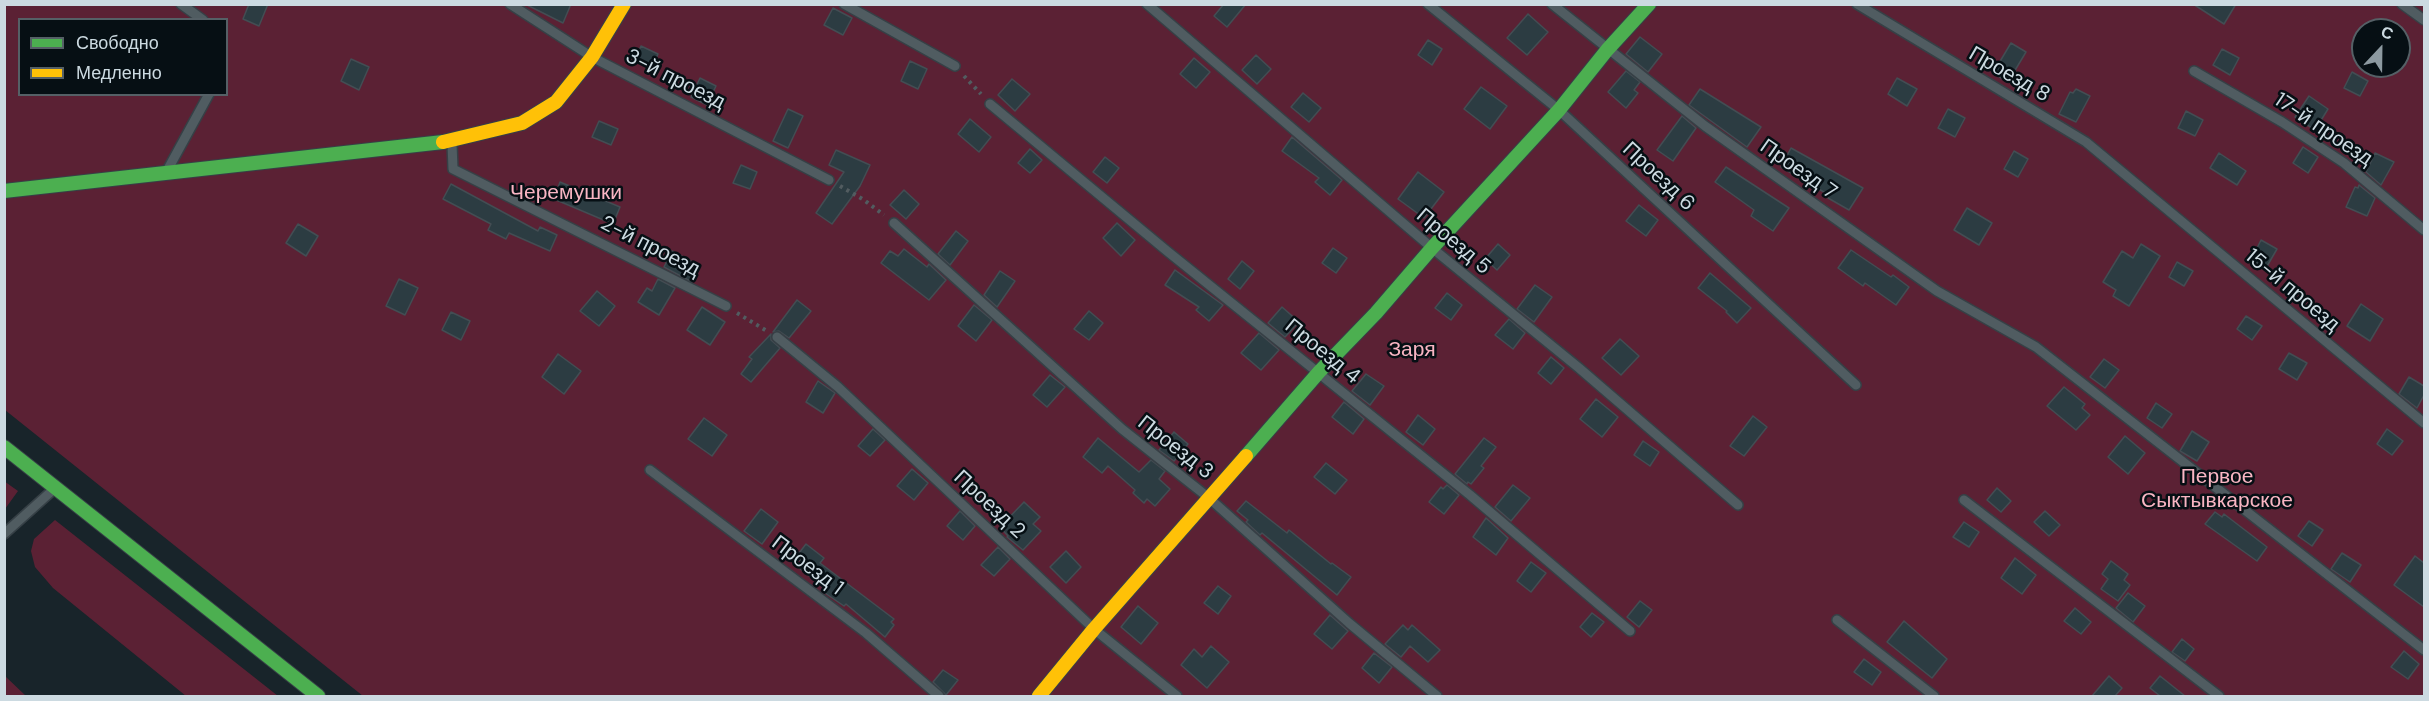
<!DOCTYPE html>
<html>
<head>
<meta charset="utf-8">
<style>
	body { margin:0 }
	#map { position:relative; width:2429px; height:701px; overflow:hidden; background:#18242a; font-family:"DM Sans",sans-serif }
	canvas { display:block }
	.frame { position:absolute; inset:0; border:6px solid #ccdae1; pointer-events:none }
	.legend { position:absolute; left:18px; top:18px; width:210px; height:78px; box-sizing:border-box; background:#060f14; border:2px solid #556066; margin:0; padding:8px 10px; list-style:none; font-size:18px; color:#ccdae1 }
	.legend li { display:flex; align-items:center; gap:12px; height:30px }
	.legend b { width:30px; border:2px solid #556066 }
	.north { position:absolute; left:2351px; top:18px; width:60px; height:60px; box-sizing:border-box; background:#060f14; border:2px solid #556066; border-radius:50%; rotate:22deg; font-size:16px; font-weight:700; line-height:24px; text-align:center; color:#ccdae1 }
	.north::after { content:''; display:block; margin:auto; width:21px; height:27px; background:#8d9aa1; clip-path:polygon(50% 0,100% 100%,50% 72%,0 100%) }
</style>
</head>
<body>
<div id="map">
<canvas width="2429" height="701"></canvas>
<div class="frame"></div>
<ul class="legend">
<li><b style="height:8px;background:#4caf50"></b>Свободно</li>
<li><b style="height:8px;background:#ffc107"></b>Медленно</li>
</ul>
<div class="north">С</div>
</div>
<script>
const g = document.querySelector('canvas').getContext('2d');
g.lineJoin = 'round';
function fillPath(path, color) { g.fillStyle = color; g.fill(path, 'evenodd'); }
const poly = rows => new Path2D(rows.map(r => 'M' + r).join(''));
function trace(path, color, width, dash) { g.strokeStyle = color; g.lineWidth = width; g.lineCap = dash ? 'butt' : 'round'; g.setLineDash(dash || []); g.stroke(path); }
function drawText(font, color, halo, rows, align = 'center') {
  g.font = font + ' "DM Sans",sans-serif'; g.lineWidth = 5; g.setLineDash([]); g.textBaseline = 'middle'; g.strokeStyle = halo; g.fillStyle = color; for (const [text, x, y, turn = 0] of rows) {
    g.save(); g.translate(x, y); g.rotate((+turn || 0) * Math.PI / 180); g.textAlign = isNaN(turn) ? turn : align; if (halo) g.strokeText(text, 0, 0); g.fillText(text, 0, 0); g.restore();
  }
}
fillPath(poly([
	[4,5,2424,5,2424,696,363,696,5,410],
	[20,20,226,20,226,94,20,94],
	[2363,30,2399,30,2399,66,2363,66],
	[4,481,18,491,5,509,4,509],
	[55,520,278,696,186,696,53,588,35,567,31,551,34,539],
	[4,676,5,676,26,696,5,696]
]), '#5b2134');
const building = poly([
	[249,4,268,4,259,26,243,19,249,4],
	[525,4,571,4,563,23,525,4],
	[1224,4,1246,4,1227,27,1214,16,1224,4],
	[2193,4,2236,4,2224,24,2193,4],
	[833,8,852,18,843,35,824,25,833,8],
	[1528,14,1548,32,1527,55,1507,38,1528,14],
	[1640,37,1662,54,1648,72,1626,54,1640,37],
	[1428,40,1442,49,1432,65,1418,55,1428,40],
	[2011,43,2026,52,2008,82,1993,73,2011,43],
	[641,46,658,54,651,69,634,61,641,46],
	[2222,49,2239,58,2230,75,2213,65,2222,49],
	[1256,55,1271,69,1257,84,1242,70,1256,55],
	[1194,58,1210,72,1196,88,1180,74,1194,58],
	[351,59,369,67,359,90,341,81,351,59],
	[910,61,927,69,918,89,901,81,910,61],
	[1626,71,1640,82,1634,90,1638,93,1626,108,1608,92,1626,71],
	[2352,72,2368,81,2360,96,2344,88,2352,72],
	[700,78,716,86,707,105,691,97,700,78],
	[1897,78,1917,89,1907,106,1888,94,1897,78],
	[1012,79,1030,94,1015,111,998,95,1012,79],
	[1481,87,1507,106,1490,129,1464,109,1481,87],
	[1700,89,1761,127,1747,147,1689,105,1700,89],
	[2076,89,2090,96,2076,122,2059,114,2070,92,2073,93,2076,89],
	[1303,93,1321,108,1309,122,1291,107,1303,93],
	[2309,96,2328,109,2315,130,2295,117,2309,96],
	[788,109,803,116,788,148,773,141,788,109],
	[1948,109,1965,118,1955,137,1938,128,1948,109],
	[2186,111,2203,120,2195,136,2178,128,2186,111],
	[1682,116,1696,128,1673,161,1657,150,1682,116],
	[970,119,991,137,979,152,958,134,970,119],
	[599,121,618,129,611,145,592,137,599,121],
	[1292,137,1342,180,1330,195,1315,182,1319,178,1282,151,1292,137],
	[2303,147,2318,157,2308,173,2293,163,2303,147],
	[1791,148,1863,188,1849,210,1828,198,1829,195,1781,167,1791,148],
	[1030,149,1042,160,1030,173,1018,163,1030,149],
	[836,150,870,165,860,186,832,224,816,213,844,172,829,165,836,150],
	[2014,151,2028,159,2018,177,2004,169,2014,151],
	[2219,153,2246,171,2237,185,2210,168,2219,153],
	[2375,153,2394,162,2381,185,2366,172,2375,153],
	[1105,157,1119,168,1107,183,1093,172,1105,157],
	[741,165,757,172,750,189,733,183,741,165],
	[1726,167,1789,208,1773,231,1751,216,1754,210,1715,182,1726,167],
	[1418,172,1444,192,1424,218,1398,199,1418,172],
	[560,182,620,207,613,224,554,199,560,182],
	[451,184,538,231,540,227,557,235,550,251,509,233,506,239,488,230,491,224,443,199,451,184],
	[2359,185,2375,198,2367,216,2346,207,2355,187,2358,188,2359,185],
	[904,190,919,204,906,219,890,205,904,190],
	[1639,205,1658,220,1646,236,1626,221,1639,205],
	[1967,208,1992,223,1979,245,1954,230,1967,208],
	[1117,223,1135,240,1121,256,1103,238,1117,223],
	[298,224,318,236,306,256,286,243,298,224],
	[956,231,968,241,950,265,938,254,956,231],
	[2261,240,2277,249,2266,268,2251,260,2261,240],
	[1498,244,1510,255,1497,270,1485,259,1498,244],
	[2141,244,2160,256,2129,306,2113,296,2116,290,2103,282,2122,251,2133,258,2141,244],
	[1333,248,1347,258,1336,273,1322,263,1333,248],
	[904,249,927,267,929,264,946,280,929,300,881,263,890,251,898,256,904,249],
	[1851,250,1891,277,1893,275,1909,287,1896,305,1865,283,1863,286,1838,268,1851,250],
	[672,251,700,266,692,282,664,267,672,251],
	[1242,261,1254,271,1240,289,1228,279,1242,261],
	[2177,262,2193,271,2184,286,2169,277,2177,262],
	[1175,270,1223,305,1209,321,1196,310,1199,307,1165,285,1175,270],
	[1000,271,1015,281,997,307,984,295,1000,271],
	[1710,273,1751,308,1737,323,1726,312,1727,311,1698,288,1710,273],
	[399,279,418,288,405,315,386,306,399,279],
	[658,279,675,288,659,315,638,302,647,288,652,291,658,279],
	[1535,285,1552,297,1534,322,1517,309,1535,285],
	[597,291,615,306,599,326,580,311,597,291],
	[1447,293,1462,305,1451,320,1435,308,1447,293],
	[797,300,811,311,789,338,779,331,773,332,797,300],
	[2361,304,2383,319,2370,341,2347,326,2361,304],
	[974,305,992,320,976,341,958,326,974,305],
	[702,307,725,322,710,345,687,330,702,307],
	[1282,307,1299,322,1285,337,1268,323,1282,307],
	[1089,311,1103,323,1089,340,1074,329,1089,311],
	[451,312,470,321,461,340,442,330,451,312],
	[2246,316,2262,326,2252,340,2237,329,2246,316],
	[1509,319,1525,333,1513,349,1495,335,1509,319],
	[1259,333,1279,350,1261,370,1241,353,1259,333],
	[771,334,771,340,780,348,751,382,741,374,752,359,749,357,771,334],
	[1620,339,1639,356,1621,375,1602,358,1620,339],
	[2289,353,2307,363,2297,380,2279,369,2289,353],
	[558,354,581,371,564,394,542,377,558,354],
	[1551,357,1564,368,1551,384,1538,373,1551,357],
	[2104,359,2119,370,2105,388,2090,377,2104,359],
	[1366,374,1384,386,1370,405,1352,391,1366,374],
	[1050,375,1065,387,1047,407,1033,395,1050,375],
	[2409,377,2424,386,2424,395,2417,408,2399,394,2409,377],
	[818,381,835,393,823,413,806,402,818,381],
	[2064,387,2085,404,2082,408,2090,415,2076,430,2047,406,2064,387],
	[1596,399,1618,417,1602,437,1580,419,1596,399],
	[1344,402,1364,419,1353,434,1332,417,1344,402],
	[2156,403,2172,414,2162,428,2147,418,2156,403],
	[1418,415,1435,429,1423,445,1406,432,1418,415],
	[1753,416,1767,427,1744,456,1730,446,1753,416],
	[704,418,727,435,712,456,688,439,704,418],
	[873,429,885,440,870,456,858,446,873,429],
	[2387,429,2403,441,2392,455,2377,444,2387,429],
	[2192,431,2209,442,2197,461,2180,451,2192,431],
	[1174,432,1188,444,1174,461,1159,450,1174,432],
	[2125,436,2145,453,2128,474,2108,457,2125,436],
	[1098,438,1139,472,1151,460,1165,471,1159,479,1170,489,1155,506,1147,499,1144,503,1133,493,1135,490,1108,466,1102,473,1083,457,1098,438],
	[1484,438,1496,447,1481,466,1484,468,1471,484,1468,482,1467,484,1455,474,1484,438],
	[1643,441,1659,452,1650,466,1634,455,1643,441],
	[1326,463,1347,480,1335,494,1314,477,1326,463],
	[912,469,928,483,914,500,897,486,912,469],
	[1447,485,1459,495,1444,514,1429,502,1441,487,1443,489,1447,485],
	[1513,485,1530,498,1511,521,1495,507,1513,485],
	[1997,488,2011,501,2001,512,1987,500,1997,488],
	[1246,501,1287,533,1289,530,1331,564,1332,563,1351,577,1337,595,1262,533,1260,535,1246,522,1248,520,1237,511,1246,501],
	[1024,502,1040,517,1033,524,1041,531,1023,550,1007,537,1008,536,1000,527,1024,502],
	[761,509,778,522,762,544,744,531,761,509],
	[960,511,975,526,963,540,947,526,960,511],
	[2045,511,2060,525,2049,536,2034,522,2045,511],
	[2215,512,2222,517,2224,514,2267,547,2257,561,2205,524,2215,512],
	[1486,518,1508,538,1496,555,1473,537,1486,518],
	[2309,521,2323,530,2312,546,2298,536,2309,521],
	[1964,522,1979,532,1969,547,1953,537,1964,522],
	[806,544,824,558,820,563,894,619,891,622,894,625,885,637,846,604,844,606,825,593,827,590,798,567,802,562,796,557,806,544],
	[998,547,1010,559,994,576,981,565,998,547],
	[1066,551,1081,567,1066,583,1050,567,1066,551],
	[2342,553,2361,565,2350,582,2331,569,2342,553],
	[2415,556,2424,563,2424,607,2394,585,2415,556],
	[2015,558,2036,575,2022,594,2001,578,2015,558],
	[2111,561,2128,574,2124,580,2130,585,2118,601,2101,589,2108,579,2102,574,2111,561],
	[1531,562,1546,573,1531,592,1517,581,1531,562],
	[1218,586,1231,596,1218,614,1204,603,1218,586],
	[2128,593,2145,606,2133,622,2116,608,2128,593],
	[1640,601,1652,610,1639,627,1627,617,1640,601],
	[1138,606,1158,623,1141,644,1121,627,1138,606],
	[2075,608,2091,622,2081,634,2064,621,2075,608],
	[1592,613,1604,622,1591,637,1580,627,1592,613],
	[1330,615,1348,631,1332,649,1314,634,1330,615],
	[1904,621,1947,659,1932,678,1887,642,1904,621],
	[1403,625,1408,630,1412,625,1440,650,1428,662,1410,646,1401,657,1385,644,1403,625],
	[2182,639,2194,649,2185,661,2172,652,2182,639],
	[1211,646,1229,662,1207,688,1181,665,1194,649,1202,657,1211,646],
	[2404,651,2419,664,2408,679,2391,667,2404,651],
	[1374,653,1392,667,1379,683,1362,668,1374,653],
	[1864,659,1881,672,1872,685,1854,672,1864,659],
	[943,670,958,680,946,695,933,682,943,670],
	[2109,676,2122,688,2115,696,2092,696,2109,676],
	[2160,676,2185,696,2160,696,2150,688,2160,676]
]);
fillPath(building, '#2c3c42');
trace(building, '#434d53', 1.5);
const lane = poly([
	[181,4,203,20],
	[510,4,592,57,829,180],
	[844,4,955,66],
	[1147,4,1432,248,1579,368,1738,505],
	[1428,4,1559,110,1856,385],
	[1552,4,1705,126,1937,291,2036,347,2424,650],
	[1857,4,2086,142,2424,423],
	[2402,4,2424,20],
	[2194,71,2282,122,2344,163,2424,230],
	[990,104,1167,251,1470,495,1630,631],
	[452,144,453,169,726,306],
	[168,169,209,94],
	[894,223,1122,429,1209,498,1349,623,1437,696],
	[777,337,838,387,1094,629,1177,696],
	[650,470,866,633,939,696],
	[1964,500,2219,696],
	[4,534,54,489],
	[1837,620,1934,696]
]);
const fast = poly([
	[4,191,443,142],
	[4,447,318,696],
	[1246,456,1319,372,1376,313,1432,248,1559,110,1607,50,1649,4]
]);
const slow = poly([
	[443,142,522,123,556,102,592,57,624,4],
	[1039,696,1094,629,1246,456]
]);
trace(lane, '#364046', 12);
trace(fast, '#364046', 16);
trace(slow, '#364046', 16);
trace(poly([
	[964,76,981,94],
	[840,186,864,200,884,215],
	[737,313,767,331]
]), '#525c60', 4, [3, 4.5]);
trace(lane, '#505c61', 9);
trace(fast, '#4caf50', 14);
trace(slow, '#ffc107', 14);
drawText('21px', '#ccdae1', '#060f14', [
	["Проезд 8",2009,75,30],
	["3-й проезд",675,80,27],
	["17-й проезд",2323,130,34],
	["Проезд 7",1798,170,35],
	["Проезд 6",1658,177,43],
	["Проезд 5",1453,242,40],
	["2-й проезд",650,247,27],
	["15-й проезд",2292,291,40],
	["Проезд 4",1322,352,39],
	["Проезд 3",1175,448,38],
	["Проезд 2",989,505,43],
	["Проезд 1",807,566,37]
]);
drawText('21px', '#f9b5c3', '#060f14', [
	["Черемушки",566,193],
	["Заря",1412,350],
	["Первое",2217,477],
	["Сыктывкарское",2217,501]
]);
</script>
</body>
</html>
